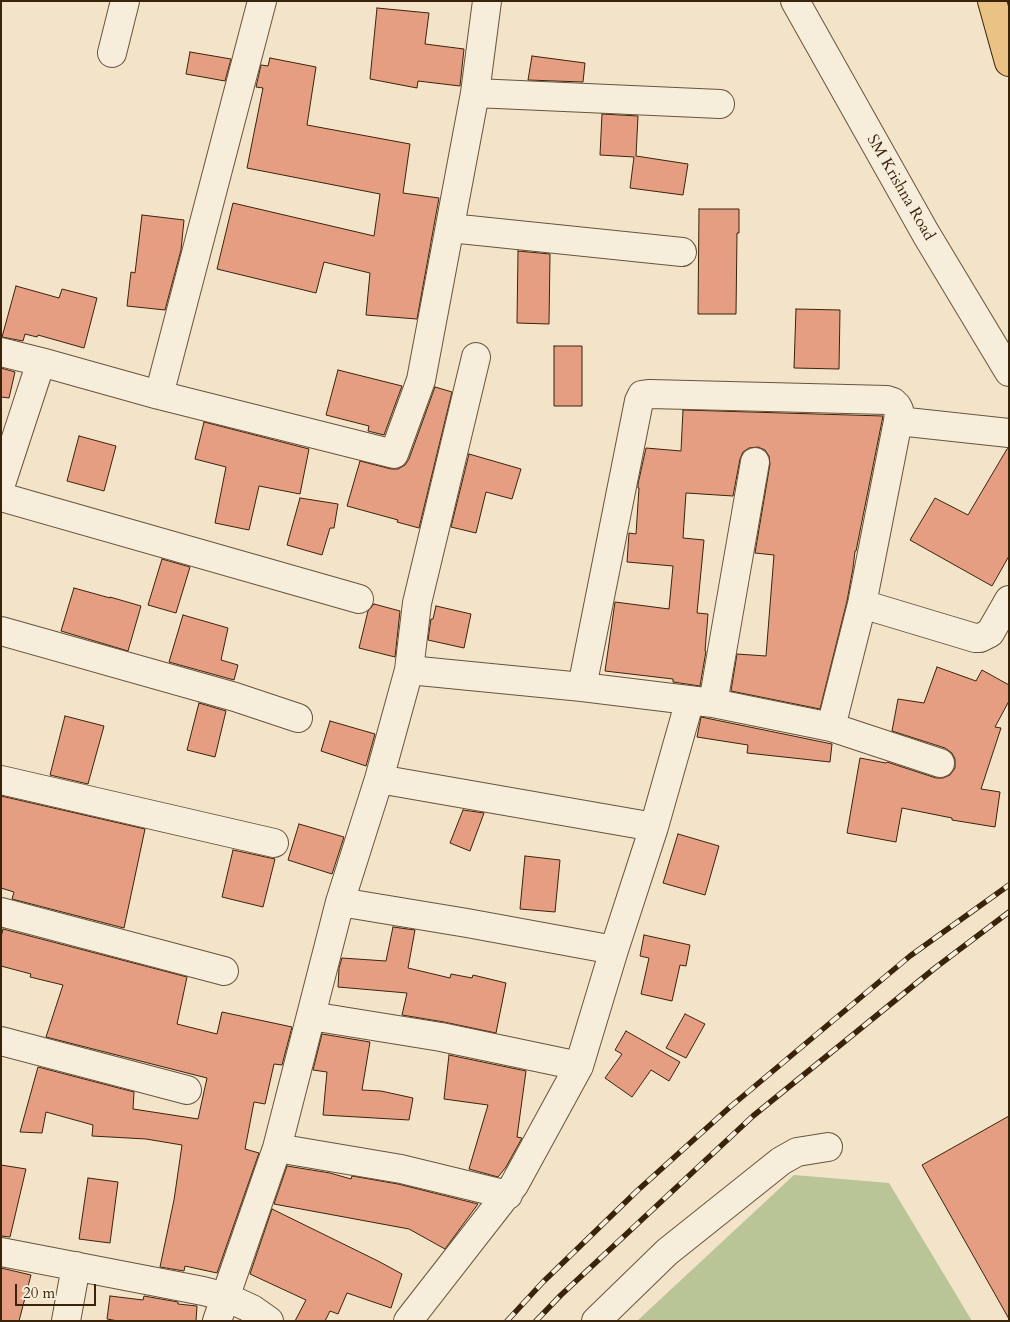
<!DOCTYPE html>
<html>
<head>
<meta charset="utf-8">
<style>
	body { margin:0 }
	#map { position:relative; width:1010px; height:1322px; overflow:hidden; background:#f3e3c8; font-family:Cardo,serif }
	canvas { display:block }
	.frame { position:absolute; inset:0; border:2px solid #39240a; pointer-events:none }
	.scale { position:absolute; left:15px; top:1284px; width:81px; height:22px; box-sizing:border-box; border:2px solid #39240a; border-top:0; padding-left:6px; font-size:15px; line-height:18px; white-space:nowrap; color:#39240a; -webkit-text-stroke:4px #f7eddb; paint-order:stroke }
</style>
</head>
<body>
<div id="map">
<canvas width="1010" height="1322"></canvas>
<div class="frame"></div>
<div class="scale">20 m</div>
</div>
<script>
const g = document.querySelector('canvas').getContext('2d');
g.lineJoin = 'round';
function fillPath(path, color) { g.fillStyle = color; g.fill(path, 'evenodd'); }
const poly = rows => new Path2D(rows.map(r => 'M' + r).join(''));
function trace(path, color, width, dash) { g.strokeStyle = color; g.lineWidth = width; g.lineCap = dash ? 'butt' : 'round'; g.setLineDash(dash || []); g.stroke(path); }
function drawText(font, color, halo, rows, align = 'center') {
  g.font = font + ' Cardo,serif'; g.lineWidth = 4; g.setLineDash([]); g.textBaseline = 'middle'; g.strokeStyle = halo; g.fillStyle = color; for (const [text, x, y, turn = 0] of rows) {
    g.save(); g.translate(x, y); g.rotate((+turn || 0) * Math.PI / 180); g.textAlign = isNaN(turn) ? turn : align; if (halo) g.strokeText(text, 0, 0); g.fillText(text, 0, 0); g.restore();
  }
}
fillPath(poly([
	[794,1175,889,1183,972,1321,637,1321]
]), '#b9c497');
const building = poly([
	[377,8,429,13,425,44,464,49,460,86,418,81,417,88,370,79,377,8],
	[190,52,231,59,225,81,186,74,190,52],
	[532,56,585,63,583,82,528,80,532,56],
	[270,58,316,67,307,125,410,144,403,193,439,198,417,319,366,315,370,273,324,262,316,293,217,269,233,203,374,236,380,194,247,168,263,88,256,87,261,65,268,66,270,58],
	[602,114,638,116,636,156,688,164,683,195,630,188,634,157,600,155,602,114],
	[699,209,739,209,739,233,737,233,736,314,698,314,699,209],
	[142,215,184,220,181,250,165,310,127,306,131,272,135,273,142,215],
	[518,251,550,254,549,324,517,323,518,251],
	[16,286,59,298,62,289,97,298,84,348,38,335,37,337,25,334,23,341,2,337,16,286],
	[796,309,840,310,839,369,794,368,796,309],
	[554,346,582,346,582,406,554,406,554,346],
	[1,368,15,372,9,398,1,397,1,368],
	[338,370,402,386,384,435,368,431,369,426,326,415,338,370],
	[435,387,452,392,419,528,397,522,398,520,347,506,360,461,391,469,398,469,405,465,409,459,435,387],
	[683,410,883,416,856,551,855,551,853,568,847,601,820,709,731,691,737,654,766,656,774,555,755,553,770,464,769,456,765,450,758,447,749,448,743,452,740,459,733,496,686,493,683,538,704,540,697,613,708,614,705,651,706,651,700,686,673,682,673,679,605,671,615,602,669,609,673,566,627,562,629,533,636,534,639,488,638,488,638,484,646,448,681,451,683,410],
	[204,422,309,449,300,494,259,486,249,530,215,523,226,467,195,459,204,422],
	[79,436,116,446,104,491,67,481,79,436],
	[1009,448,1009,556,992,586,910,540,935,498,968,515,1007,449,1009,448],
	[469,454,521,469,512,499,486,492,476,533,451,527,469,454],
	[300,498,338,504,334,528,330,528,322,555,287,545,300,498],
	[162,559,190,567,176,613,148,605,162,559],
	[74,588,110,598,110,597,141,606,128,651,61,631,74,588],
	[374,604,400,611,395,657,359,648,368,611,374,604],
	[436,606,471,614,464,648,428,640,431,619,433,619,436,606],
	[183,615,228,628,221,660,238,665,234,680,169,662,183,615],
	[937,667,976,681,982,670,1009,685,1009,701,995,727,1001,728,981,789,1000,792,995,827,952,820,952,818,902,808,896,842,847,833,860,758,886,763,887,762,936,778,943,778,950,775,955,768,955,759,952,753,945,748,892,731,898,699,924,703,937,667],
	[199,703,226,711,215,757,187,750,199,703],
	[65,716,104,726,88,784,50,775,65,716],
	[701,717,832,744,830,762,747,753,748,745,697,737,701,717],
	[330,721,375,734,366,766,321,751,330,721],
	[1,796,145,829,124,928,12,899,14,892,1,888,1,796],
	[463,810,484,813,470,851,450,843,463,810],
	[299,824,344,837,332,874,288,860,299,824],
	[678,834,719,846,705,895,663,883,678,834],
	[233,850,275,859,263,907,222,897,233,850],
	[525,856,560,860,555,912,520,909,525,856],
	[393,927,415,930,408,968,450,978,451,974,472,978,473,975,506,983,496,1033,444,1022,402,1015,407,993,338,987,339,968,342,958,386,961,393,927],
	[3,929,187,977,177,1024,217,1034,222,1012,292,1027,282,1065,274,1064,265,1104,254,1102,245,1149,259,1153,217,1273,185,1266,184,1271,160,1267,174,1200,182,1145,146,1139,92,1136,93,1125,46,1112,42,1133,20,1132,38,1067,134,1092,133,1109,198,1119,207,1078,46,1037,63,985,30,977,31,974,1,966,1,937,3,929],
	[644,935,690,945,686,966,680,965,672,1001,641,994,649,958,640,956,644,935],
	[685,1014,705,1024,686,1058,666,1048,685,1014],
	[626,1031,680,1062,669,1081,651,1070,632,1097,605,1078,622,1054,615,1050,626,1031],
	[322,1034,370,1042,362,1090,381,1091,413,1098,409,1120,323,1115,327,1072,313,1070,322,1034],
	[449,1055,526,1071,517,1137,522,1138,506,1167,498,1177,469,1169,488,1105,444,1099,449,1055],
	[1009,1116,1009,1319,922,1165,1009,1116],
	[1,1165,26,1169,10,1237,1,1236,1,1165],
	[287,1166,330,1173,351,1179,352,1176,398,1184,478,1204,445,1249,409,1229,274,1204,287,1166],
	[88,1178,118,1182,110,1243,79,1239,88,1178],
	[272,1209,378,1261,402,1274,391,1308,347,1293,338,1314,330,1311,325,1321,295,1321,306,1300,250,1274,272,1209],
	[1,1268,31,1275,19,1321,1,1321,1,1268],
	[110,1296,143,1300,144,1296,178,1302,178,1304,197,1306,196,1321,118,1321,107,1319,110,1296]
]);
fillPath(building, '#e69e83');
trace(building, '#39240a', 1);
const minor = poly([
	[795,1,926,234,1009,372],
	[112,53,125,1],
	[475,93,720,104],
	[450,228,682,252],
	[1,352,41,362,159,395,394,454,421,380,475,93,487,1],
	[159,395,262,1],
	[898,421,1009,433],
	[1,484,41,362],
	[1,497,359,599],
	[862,604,975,638,980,638,990,633,1009,600],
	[1,631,235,697,298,718],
	[409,670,582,687,713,703,755,462],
	[582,687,639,401,642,395,650,394,887,400,893,402,897,406,899,410,898,421,862,604,831,727],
	[713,703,831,727,940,763],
	[379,779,654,827],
	[1,780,274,843],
	[340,902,467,923,614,950],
	[1,912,224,971],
	[311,1016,441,1037,579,1066],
	[1,1041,187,1090],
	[277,1148,401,1169,508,1195],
	[1,1252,203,1291,226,1297,252,1309,269,1321],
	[66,1321,76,1266],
	[217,1321,277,1148,340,902,379,779,409,670,417,603,476,357],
	[408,1321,514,1185,579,1066,614,950,654,827,690,700],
	[596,1321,667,1252,781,1161,797,1152,828,1147]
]);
const highway = poly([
	[992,1,1009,62]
]);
trace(minor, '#68543a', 30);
trace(highway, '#39240a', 30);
trace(minor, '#f7eddb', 28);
trace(highway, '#eac284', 28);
const rail = poly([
	[507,1321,543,1282,638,1190,730,1107,910,956,1009,885],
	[536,1321,561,1295,753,1116,935,968,1009,912]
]);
trace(rail, '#39240a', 5.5);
trace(rail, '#f7eddb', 4, [11]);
drawText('16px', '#39240a', '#f7eddb', [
	["SM Krishna Road",900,188,60]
]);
</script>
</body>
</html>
